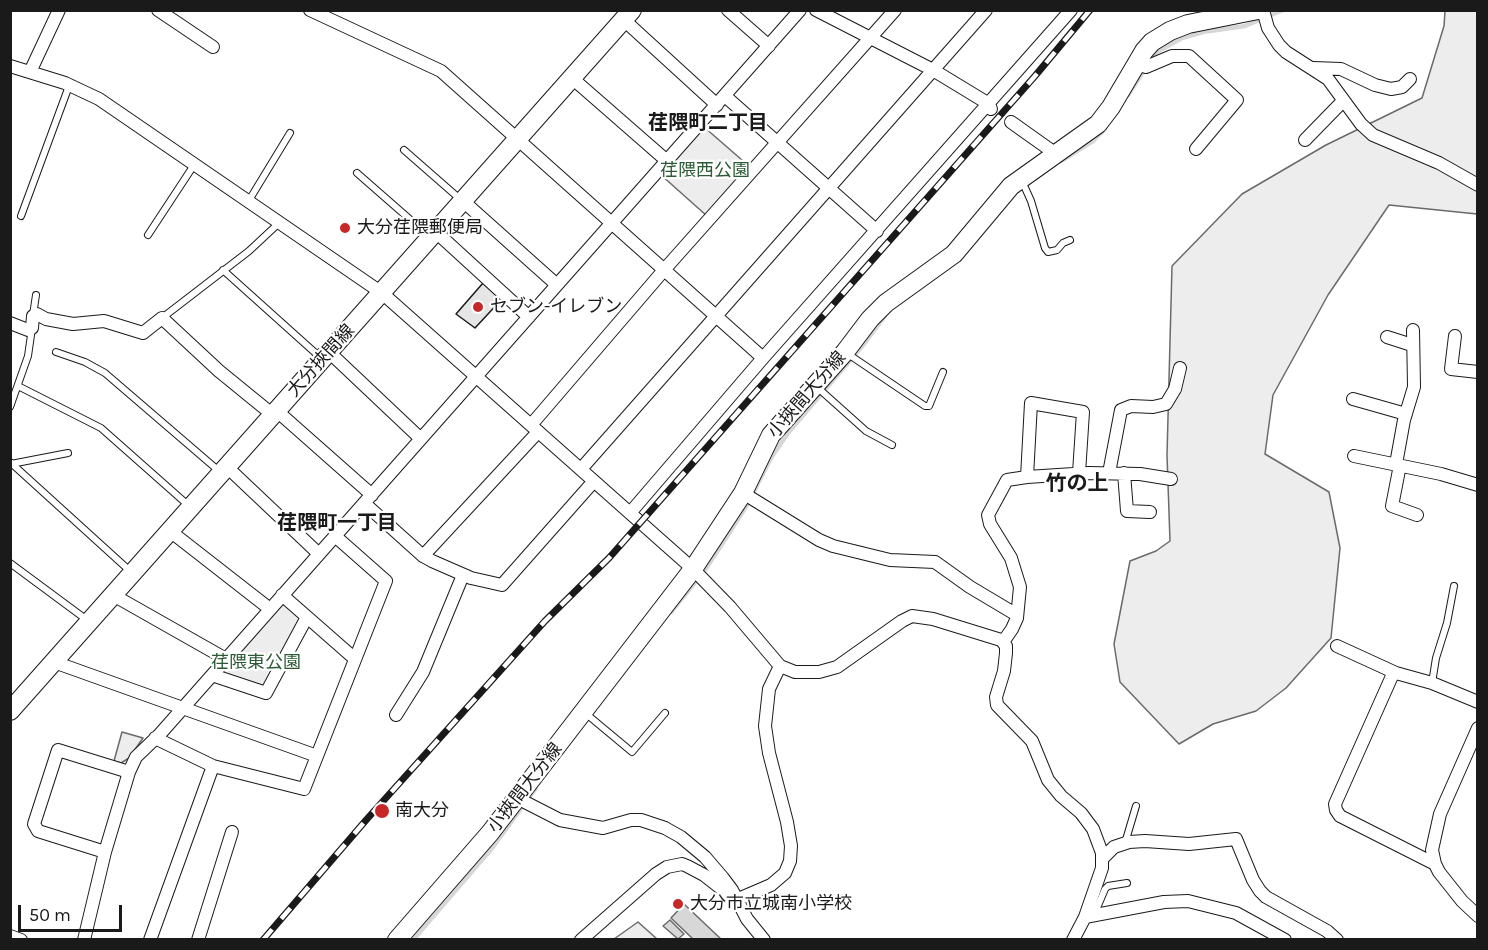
<!DOCTYPE html>
<html>
<head>
<meta charset="utf-8">
<style>
	body { margin:0 }
	#map { position:relative; width:1488px; height:950px; overflow:hidden; background:#fff; font-family:Karla,sans-serif }
	canvas { display:block }
	.frame { position:absolute; inset:0; border:12px solid #1a1a1a; pointer-events:none }
	.scale { position:absolute; left:18px; top:905px; width:104px; height:27px; box-sizing:border-box; border:3px solid #1a1a1a; border-top:0; padding-left:8px; font-size:18px; line-height:21px; white-space:nowrap; color:#1a1a1a; -webkit-text-stroke:4px #fff; paint-order:stroke }
</style>
</head>
<body>
<div id="map">
<canvas width="1488" height="950"></canvas>
<div class="frame"></div>
<div class="scale">50 m</div>
</div>
<script>
const g = document.querySelector('canvas').getContext('2d');
g.lineJoin = 'round';
function fillPath(path, color) { g.fillStyle = color; g.fill(path, 'evenodd'); }
const poly = rows => new Path2D(rows.map(r => 'M' + r).join(''));
function trace(path, color, width, dash) { g.strokeStyle = color; g.lineWidth = width; g.lineCap = dash ? 'butt' : 'round'; g.setLineDash(dash || []); g.stroke(path); }
function drawText(font, color, halo, rows, align = 'center') {
  g.font = font + ' Karla,"Noto Sans JP",sans-serif'; g.lineWidth = 4.5; g.setLineDash([]); g.textBaseline = 'middle'; g.strokeStyle = halo; g.fillStyle = color; for (const [text, x, y, turn = 0] of rows) {
    g.save(); g.translate(x, y); g.rotate((+turn || 0) * Math.PI / 180); g.textAlign = isNaN(turn) ? turn : align; if (halo) g.strokeText(text, 0, 0); g.fillText(text, 0, 0); g.restore();
  }
}
const built = poly([
	[1445,11,1477,11,1477,214,1389,205,1328,295,1273,395,1265,454,1329,492,1340,548,1331,638,1286,688,1256,711,1213,724,1179,744,1120,682,1114,644,1130,561,1156,551,1170,541,1167,455,1172,266,1242,194,1326,145,1422,98,1444,26,1445,11],
	[704,127,750,167,707,216,661,175,704,127],
	[281,604,286,604,300,616,299,623,267,685,262,687,224,675,222,671,281,604],
	[122,732,143,738,129,758,121,763,114,761,122,732],
	[638,922,657,939,614,939,638,922]
]);
fillPath(built, '#ededed');
trace(built, '#6a6a6a', 1.5);
const water = poly([
	[684,904,721,939,693,939,671,918,684,904],
	[670,920,684,934,678,939,663,926,670,920]
]);
fillPath(water, '#d7d7d7');
trace(water, '#6a6a6a', 1.5);
trace(poly([
	[1149,62,1157,52,1182,38,1203,32,1245,26,1283,10],
	[1128,95,1145,69],
	[1061,161,1093,141,1105,129],
	[671,612,705,570,728,535,747,505,771,458,788,433,864,344,885,316],
	[413,940,493,847,536,788]
]), '#d7d7d7', 4.5);
const building = poly([
	[483,283,501,300,475,328,456,314,483,283]
]);
fillPath(building, '#e6e6e6');
trace(building, '#1a1a1a', 1.5);
const lane = poly([
	[404,150,460,199],
	[357,173,429,236],
	[1022,181,1031,201,1045,248,1048,252,1057,250,1063,243,1070,240],
	[248,202,290,133],
	[21,216,69,86],
	[148,235,194,165],
	[223,270,321,358],
	[33,315,36,295],
	[162,318,249,251,279,223],
	[56,352,85,362,105,373,219,471],
	[848,354,925,406,929,406,943,372],
	[18,386,101,428,188,505],
	[818,388,866,431,892,445],
	[10,407,28,356,32,328],
	[10,462,130,571],
	[11,464,68,453],
	[10,563,87,620],
	[1432,683,1436,658,1447,623,1454,586],
	[584,712,632,752,665,713],
	[1125,843,1136,806],
	[1094,915,1105,889,1108,886,1127,883]
]);
const street = poly([
	[158,10,213,47],
	[310,10,441,71,763,358],
	[728,10,769,46],
	[816,10,933,70,989,104,991,109],
	[1263,10,1268,28,1279,45,1286,52,1328,79,1361,124,1373,135,1439,163,1478,185],
	[624,20,717,105],
	[1136,64,1146,67,1172,56,1189,56,1237,100,1196,149],
	[10,66,65,83,99,99,382,293,693,569,730,607,780,666,795,672,819,672,837,667,902,621,912,616,933,619,1001,640,1006,646,1006,653,1004,671,996,697,997,705,1032,741,1048,780,1061,796,1081,813,1093,829,1102,853,1102,868,1085,917,1073,940],
	[1313,68,1341,69,1375,85,1391,89,1402,87,1410,79],
	[30,72,59,10],
	[572,78,667,161],
	[725,96,877,231],
	[1011,122,1056,154],
	[1305,140,1343,101],
	[463,201,557,285],
	[436,232,529,317],
	[10,323,28,330,32,328,33,316,37,314,46,319,73,324,104,321,143,333,162,318,219,371,273,415],
	[1455,336,1451,369,1478,372],
	[1387,337,1412,345],
	[329,352,421,439],
	[1353,399,1406,414],
	[277,411,372,495],
	[531,425,664,270,895,10],
	[1354,456,1441,474,1478,485],
	[1396,464,1404,420,1414,387,1413,330],
	[1400,465,1392,506,1417,515],
	[227,467,319,554],
	[581,469,986,10],
	[1109,473,1121,410,1131,406,1153,407,1166,404,1175,389,1180,368],
	[1124,473,1127,511,1150,512],
	[1027,477,1031,403,1083,412,1079,473],
	[743,493,819,540,833,546,890,560,935,562,970,587,1017,615],
	[364,503,423,556,432,561,471,578,502,585,594,481],
	[630,513,763,358,1071,10],
	[170,531,270,609],
	[423,556,538,432],
	[113,595,226,659],
	[282,595,355,659],
	[1003,642,1012,629,1017,618,1020,587,1011,558,990,524,988,515,1007,480,1027,477,1089,473,1140,474,1171,479],
	[1337,646,1396,673],
	[54,662,317,756],
	[212,675,266,693,307,617],
	[396,715,423,672,463,575],
	[1478,728,1440,814,1432,850,1435,864,1439,872,1462,901,1478,916],
	[155,738,213,766,304,789,386,581,335,536],
	[517,798,560,820,603,828,631,820,641,820,665,828,681,837,705,857,723,878,732,890,747,919,764,940],
	[105,852,38,831,34,824,58,750,129,772],
	[1102,859,1114,847,1129,842,1145,841,1189,844,1236,839,1253,880,1260,891,1266,897,1327,931,1337,940],
	[1435,864,1340,816,1336,810,1335,804,1392,676,1396,673,1432,683,1478,702],
	[1085,917,1164,902,1188,901,1236,913,1285,940],
	[10,936,21,940],
	[84,940,105,852,129,772,136,757,160,734,800,10],
	[150,940,213,766],
	[198,940,232,832],
	[581,940,656,874,667,867,682,864,687,866,704,875,736,900,771,885,785,873,790,861,791,846,787,822,769,753,765,726,769,689,780,666]
]);
const secondary = poly([
	[10,711,632,10],
	[397,940,490,833,693,569,743,493,771,435,845,352,870,319,886,303,954,254,1011,186,1098,124,1111,107,1144,51,1152,42,1170,31,1188,24,1258,10]
]);
trace(lane, '#1a1a1a', 8);
trace(street, '#1a1a1a', 14);
trace(secondary, '#1a1a1a', 20);
trace(lane, '#fff', 6);
trace(street, '#fff', 12);
trace(secondary, '#fff', 18);
const rail = poly([
	[263,940,367,819,545,621,609,558,1035,76,1090,10]
]);
trace(rail, '#1a1a1a', 7);
trace(rail, '#fff', 4.5, [14]);
for (const [x, y, r, color] of [
	[345,228,6,"#c62828"],
	[478,307,6,"#c62828"],
	[382,811,8,"#c62828"],
	[678,904,6,"#c62828"]
]) { const dot = new Path2D(); dot.arc(x, y, r, 0, 2 * Math.PI); g.fillStyle = color; g.fill(dot); trace(dot, '#fff', 2); }
drawText('18px', '#2b5a34', '#fff', [
	["荏隈西公園",705,171],
	["荏隈東公園",256,663]
]);
drawText('18px', '#1a1a1a', '#fff', [
	["大分荏隈郵便局",357,228],
	["セブン-イレブン",490,307],
	["南大分",395,811],
	["大分市立城南小学校",690,904]
], 'left');
drawText('18px', '#1a1a1a', '#fff', [
	["大分挾間線",321,361,-48],
	["小挾間大分線",807,395,-49],
	["小挾間大分線",525,788,-52]
]);
drawText('bold 20px', '#1a1a1a', '#fff', [
	["荏隈町二丁目",708,123],
	["荏隈町一丁目",337,523]
]);
drawText('bold 21px', '#1a1a1a', '#fff', [
	["竹の上",1077,484]
]);
</script>
</body>
</html>
